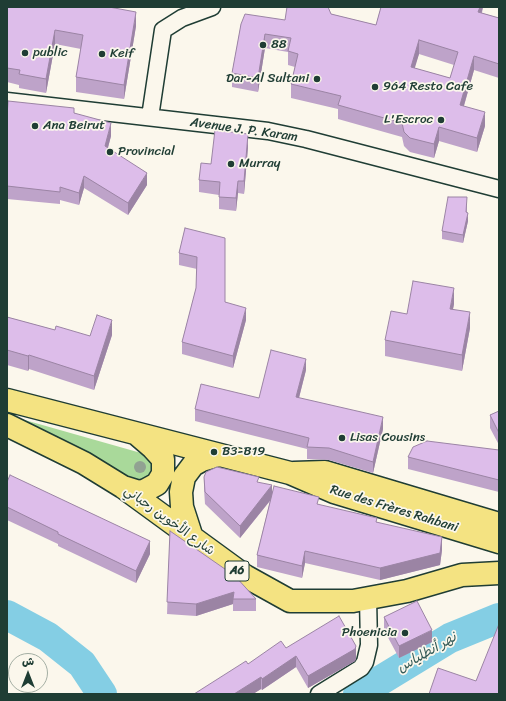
<!DOCTYPE html>
<html>
<head>
<meta charset="utf-8">
<style>
	body { margin:0 }
	#map { position:relative; width:506px; height:701px; overflow:hidden; background:#fbf7ec; font-family:Sriracha,"Playpen Sans Arabic",sans-serif }
	canvas { display:block }
	.frame { position:absolute; inset:0; border:8px solid #1f3d34; pointer-events:none }
	.north { position:absolute; left:8px; top:653px; width:40px; height:40px; box-sizing:border-box; background:#fbf7ec; border:1px solid #a3ada2; border-radius:50%; rotate:0deg; font-size:11px; font-weight:700; line-height:16px; text-align:center; color:#1f3d34 }
	.north::after { content:''; display:block; margin:auto; width:14px; height:18px; background:#1f3d34; clip-path:polygon(50% 0,100% 100%,50% 72%,0 100%) }
</style>
</head>
<body>
<div id="map">
<canvas width="506" height="701"></canvas>
<div class="frame"></div>
<div class="north">ش</div>
</div>
<script>
const g = document.querySelector('canvas').getContext('2d');
g.lineJoin = 'round';
function fillPath(path, color) { g.fillStyle = color; g.fill(path, 'evenodd'); }
const poly = rows => new Path2D(rows.map(r => 'M' + r).join(''));
function trace(path, color, width, dash) { g.strokeStyle = color; g.lineWidth = width; g.lineCap = dash ? 'butt' : 'round'; g.setLineDash(dash || []); g.stroke(path); }
function drawText(font, color, halo, rows, align = 'center') {
  g.font = font + ' Sriracha,"Playpen Sans Arabic",sans-serif'; g.lineWidth = 3.5; g.setLineDash([]); g.textBaseline = 'middle'; g.strokeStyle = halo; g.fillStyle = color; for (const [text, x, y, turn = 0] of rows) {
    g.save(); g.translate(x, y); g.rotate((+turn || 0) * Math.PI / 180); g.textAlign = isNaN(turn) ? turn : align; if (halo) g.strokeText(text, 0, 0); g.fillText(text, 0, 0); g.restore();
  }
}
fillPath(poly([
	[7,415,141,453,149,457,153,470,149,476,140,480,127,478]
]), '#a9d99a');
trace(poly([
	[7,615,48,637,82,664,102,694],
	[358,694,450,638,499,618]
]), '#84cee4', 30);
const minor = poly([
	[7,101,268,131,306,139,499,189],
	[150,117,163,30,182,18,212,7],
	[319,694,361,668,365,662,369,645,368,598]
]);
const highway = poly([
	[7,400,290,473,334,492,499,542],
	[7,425,84,463,123,487,245,576,290,601,353,601,407,591,462,575,499,573],
	[294,473,325,472,499,524],
	[123,487,139,492,146,490,157,484,163,474,163,459,153,448,139,436],
	[192,538,182,507,181,492,184,477,193,465,202,460,219,455]
]);
trace(minor, '#1f3d34', 19);
trace(highway, '#1f3d34', 25);
trace(minor, '#fbf7ec', 16);
trace(highway, '#f4e382', 22);
g.fillStyle = '#91a292';
for (const [x, y] of [
	[140,467]
]) { g.beginPath(); g.arc(x, y, 6, 0, 2 * Math.PI); g.fill(); }
fillPath(poly([
	[7,7,136,26,124,99,76,92,76,77,81,49,55,44,46,93,19,88,19,85,7,82],
	[381,7,483,7,482,13,499,18,499,78,474,70,464,106,485,126,477,152,439,141,434,158,410,152,404,146,402,137,338,119,338,109,291,98,291,84,295,67,288,65,288,52,265,48,258,92,232,87,232,73,241,24,285,20,331,14,376,25],
	[419,54,454,65,450,78,414,68],
	[74,113,111,136,108,148,147,185,128,215,84,188,79,205,60,200,60,204,7,199,7,117],
	[248,147,244,194,238,193,236,211,219,209,219,195,199,192,199,180,211,164],
	[467,205,467,212,468,221,463,243,442,239,442,231],
	[185,228,225,302,246,320,233,368,182,354,182,342,196,288,197,269,179,265,179,253],
	[454,304,453,309,470,328,462,371,385,356,385,340,407,314],
	[7,317,55,330,90,336,112,335,94,390,29,369,28,371,7,365],
	[306,370,299,398,383,429,373,473,329,460,307,459,307,449,195,421,195,409,259,398],
	[499,411,499,445,490,428,490,415],
	[499,450,499,492,408,469,408,457],
	[204,477,272,491,377,522,442,550,440,565,380,580,305,563,302,578,257,567,257,555,270,501,240,538,205,504,204,489],
	[7,482,150,554,136,583,58,546,58,544,7,520],
	[170,531,256,599,256,611,233,611,233,604,196,616,167,614],
	[384,617,432,642,399,658,384,630],
	[286,648,356,658,355,661,308,688,296,667,262,690,261,689,253,694,194,694,248,664]
]), '#bea3c9');
fillPath(poly([
	[480,7,483,7,478,26,478,12],
	[136,12,136,26,124,99,124,85],
	[55,30,55,44,46,93,46,79],
	[265,34,265,48,258,92,258,78],
	[419,40,419,54,411,81,411,67],
	[474,56,474,70,460,119,460,105],
	[485,112,485,126,477,152,477,138],
	[111,123,111,136,105,158,105,146],
	[439,127,439,141,434,158,434,144],
	[248,134,248,147,244,194,244,181],
	[147,173,147,185,128,215,128,203],
	[84,176,84,188,79,205,79,193],
	[238,181,238,193,236,211,236,198],
	[468,213,468,221,463,243,463,235],
	[454,288,454,304,450,324,450,309],
	[246,308,246,320,233,368,233,356],
	[470,312,470,328,462,371,462,355],
	[112,320,112,335,94,390,94,376],
	[29,355,29,369,28,371,28,356],
	[306,359,306,370,296,409,296,397],
	[383,417,383,429,373,473,373,462],
	[272,485,272,498,240,538,240,526],
	[442,537,442,550,440,565,380,580,380,568],
	[150,541,150,554,136,583,136,571],
	[305,551,305,563,302,578,302,566],
	[234,592,233,604,196,616,196,604],
	[8,617,8,626,7,628,7,619],
	[432,630,432,642,399,658,399,646],
	[356,646,356,658,355,661,308,688,308,676],
	[296,656,296,667,262,690,262,679],
	[261,677,261,689,253,694,234,694]
]), '#9b84a4');
const building = poly([
	[7,7,109,7,136,12,124,85,76,77,83,35,55,30,46,79,19,74,20,70,7,68,7,7],
	[287,7,328,7,331,14,376,25,381,7,480,7,478,12,499,18,499,64,474,56,460,105,485,112,477,138,439,127,434,144,410,138,404,132,402,123,338,105,341,96,291,84,298,54,288,51,291,38,265,34,258,78,232,73,241,24,245,14,285,20,287,7],
	[419,40,458,52,450,78,411,67,419,40],
	[8,101,74,108,74,113,111,123,105,146,147,173,128,203,84,176,79,193,60,187,60,192,7,186,7,117,8,101],
	[215,130,248,134,244,181,238,181,236,198,219,197,220,182,199,180,201,163,211,164,215,130],
	[448,197,467,197,466,212,468,213,463,235,442,231,448,197],
	[185,228,225,238,225,302,246,308,233,356,182,342,196,288,197,257,179,253,185,228],
	[413,281,454,288,450,309,470,312,462,355,385,340,391,311,407,314,413,281],
	[97,315,112,320,94,376,29,355,28,356,7,350,7,317,55,330,56,326,90,336,97,315],
	[271,350,306,359,296,397,383,417,373,462,329,448,307,447,309,438,195,409,201,384,259,398,271,350],
	[499,411,499,433,490,415,499,411],
	[427,441,499,450,499,480,408,457,413,447,427,441],
	[217,467,259,477,257,482,272,485,240,526,205,492,204,477,206,472,217,467],
	[10,475,150,541,136,571,58,534,58,532,7,507,7,482,10,475],
	[274,486,319,497,317,504,377,518,376,522,442,537,440,553,380,568,305,551,302,566,257,555,274,486],
	[170,531,235,576,256,599,233,599,234,592,196,604,167,602,170,531],
	[417,601,432,630,399,646,384,617,417,601],
	[339,616,356,646,355,649,308,676,296,656,262,679,261,677,234,694,194,694,246,661,248,664,281,641,286,648,339,616],
	[499,624,499,694,429,694,438,668,476,681,499,624]
]);
fillPath(building, '#ddbdea');
trace(building, '#9b84a4', 1);
for (const [x, y, r, color] of [
	[263,45,4,"#1f3d34"],
	[25,53,4,"#1f3d34"],
	[102,54,4,"#1f3d34"],
	[317,79,4,"#1f3d34"],
	[375,87,4,"#1f3d34"],
	[441,120,4,"#1f3d34"],
	[35,126,4,"#1f3d34"],
	[110,152,4,"#1f3d34"],
	[231,164,4,"#1f3d34"],
	[342,438,4,"#1f3d34"],
	[214,452,4,"#1f3d34"],
	[405,633,4,"#1f3d34"]
]) { const dot = new Path2D(); dot.arc(x, y, r, 0, 2 * Math.PI); g.fillStyle = color; g.fill(dot); trace(dot, '#fbf7ec', 1.5); }
for (const [x, y, w] of [
	[237,571,24]
]) { const box = new Path2D(); box.roundRect(x - w / 2, y - 10, w, 20, 3); g.fillStyle = '#fbf7ec'; g.fill(box); trace(box, '#1f3d34', 1); }
drawText('bold 12px', '#1f3d34', null, [
	["A6",237,571]
]);
drawText('13px', '#1f3d34', '#fbf7ec', [
	["88",271,45],
	["public",33,53],
	["Keif",110,54],
	["Dar-Al Sultani",309,79,"right"],
	["964 Resto Cafe",383,87],
	["L'Escroc",433,120,"right"],
	["Ana Beirut",43,126],
	["Provincial",118,152],
	["Murray",239,164],
	["Lisas Cousins",350,438],
	["B3-B19",222,452],
	["Phoenicia",397,633,"right"]
], 'left');
drawText('13px', '#1f3d34', '#fbf7ec', [
	["Avenue J. P. Karam",244,130,8],
	["Rue des Frères Rahbani",394,509,17],
	["شارع الأخوين رحباني",169,521,36]
]);
drawText('italic 14px', '#335a57', '#fbf7ec', [
	["نهر أنطلياس",427,653,-30]
]);
</script>
</body>
</html>
